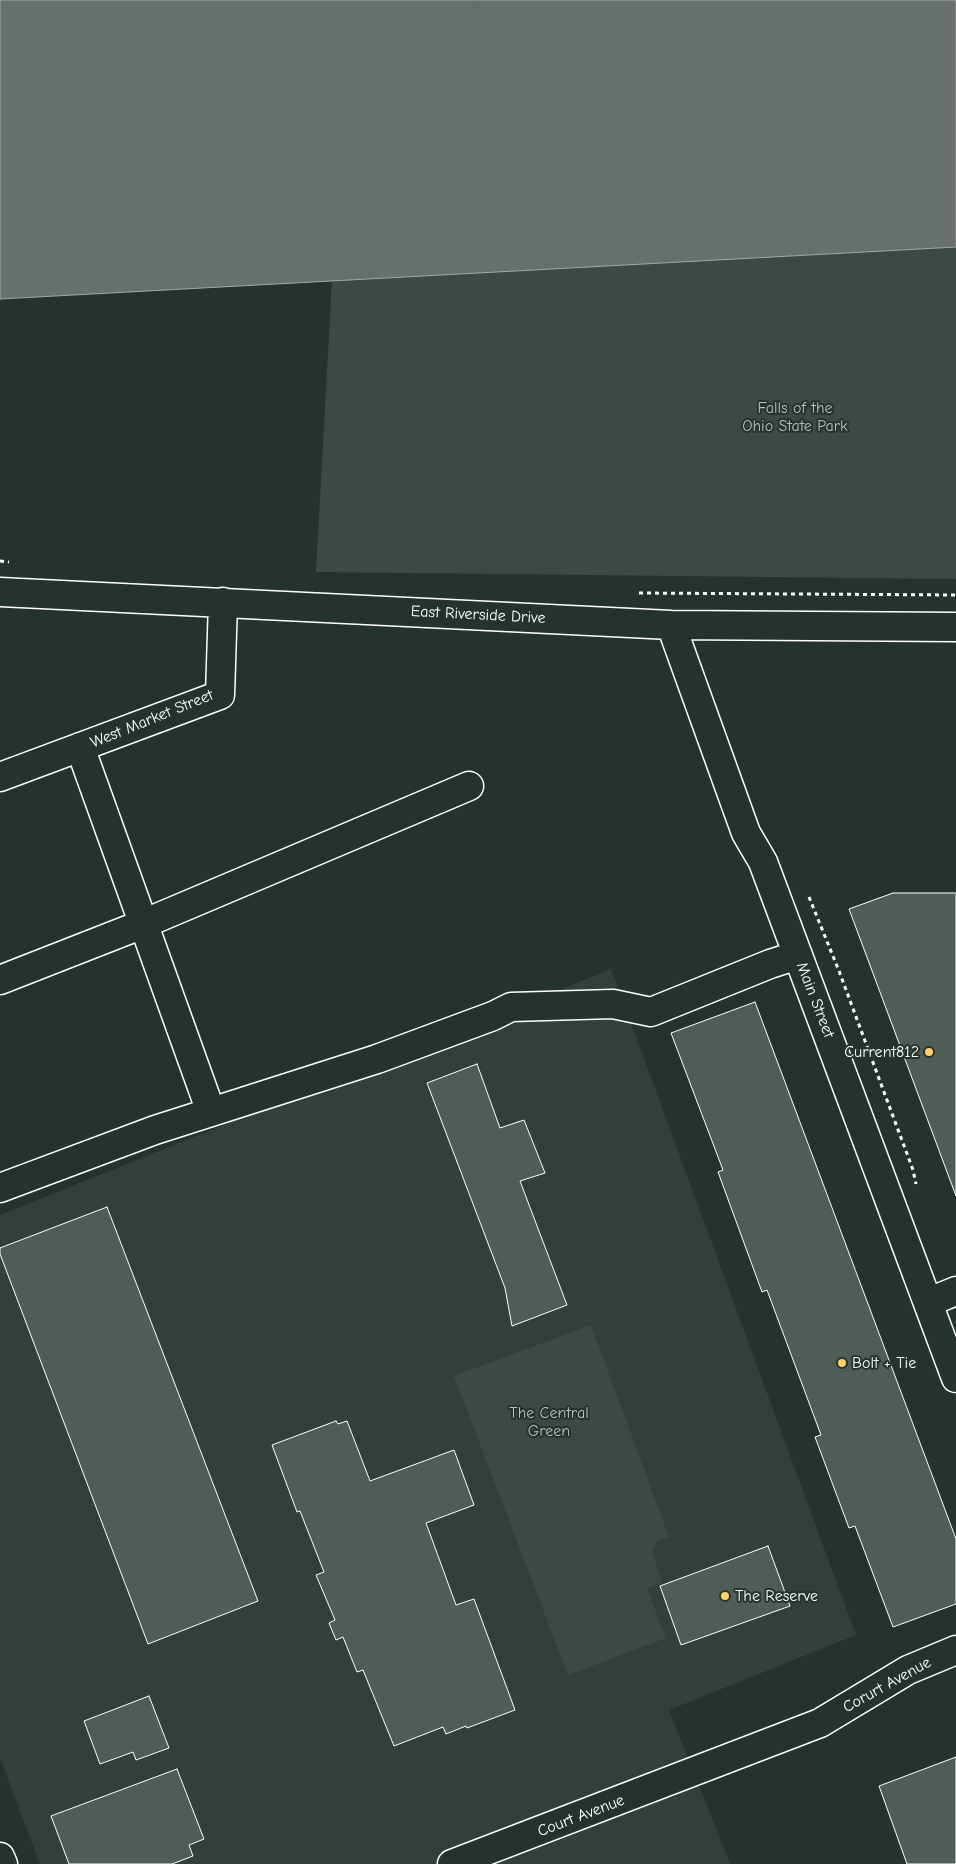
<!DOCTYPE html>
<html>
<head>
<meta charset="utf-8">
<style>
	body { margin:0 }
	canvas { display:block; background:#26332d }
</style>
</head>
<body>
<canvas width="956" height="1864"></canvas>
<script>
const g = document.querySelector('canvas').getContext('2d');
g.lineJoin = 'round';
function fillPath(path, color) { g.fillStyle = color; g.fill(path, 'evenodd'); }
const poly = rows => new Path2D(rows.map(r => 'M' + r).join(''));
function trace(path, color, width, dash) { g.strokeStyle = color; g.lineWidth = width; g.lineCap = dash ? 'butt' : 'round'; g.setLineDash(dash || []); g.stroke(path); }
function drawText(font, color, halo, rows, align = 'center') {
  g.font = font + ' "Comic Neue",sans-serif'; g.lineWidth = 4; g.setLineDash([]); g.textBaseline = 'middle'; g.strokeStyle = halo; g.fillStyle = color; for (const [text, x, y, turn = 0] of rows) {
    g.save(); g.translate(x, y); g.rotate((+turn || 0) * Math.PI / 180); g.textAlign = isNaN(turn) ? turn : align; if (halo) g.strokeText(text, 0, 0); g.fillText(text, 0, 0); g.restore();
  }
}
fillPath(poly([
	[611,969,856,1635,669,1710,730,1864,40,1864,0,1758,0,1215]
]), '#333f3a');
fillPath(poly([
	[956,247,956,579,316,572,332,280],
	[591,1325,669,1537,657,1542,652,1552,662,1582,647,1589,666,1638,568,1675,454,1376]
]), '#3e4944');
const water = poly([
	[0,0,956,0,956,247,0,299,0,0]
]);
fillPath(water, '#67706c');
trace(water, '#a4a9a7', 1);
const building = poly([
	[893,893,956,893,956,1196,849,909,893,893],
	[755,1002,956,1539,956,1604,893,1627,855,1526,849,1528,815,1437,821,1435,767,1290,762,1292,718,1172,723,1170,671,1033,755,1002],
	[477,1064,500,1128,524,1120,545,1173,520,1181,567,1305,512,1326,505,1288,427,1083,477,1064],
	[107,1207,258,1601,148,1644,0,1254,0,1248,107,1207],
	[336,1421,338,1424,347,1421,370,1481,454,1450,474,1505,426,1523,456,1605,474,1599,515,1710,467,1728,466,1726,446,1734,443,1727,394,1746,363,1670,357,1672,343,1637,336,1640,329,1623,335,1620,316,1575,324,1572,300,1511,297,1512,272,1445,336,1421],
	[768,1546,790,1606,681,1645,660,1586,768,1546],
	[149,1696,169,1748,136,1760,133,1752,100,1764,84,1721,149,1696],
	[956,1757,956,1864,907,1864,879,1786,956,1757],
	[177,1769,204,1839,189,1845,193,1856,172,1864,69,1864,51,1816,177,1769]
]);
fillPath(building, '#515c57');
trace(building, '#fff', 1);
const minor = poly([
	[0,592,671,625,956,627],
	[671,625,746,833,763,862,956,1378],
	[80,747,211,1112],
	[0,777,220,695,223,602],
	[0,980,143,924,469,786],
	[0,1188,155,1130,377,1059,493,1016,511,1007,613,1004,651,1012,770,964,798,955],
	[929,1302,956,1291],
	[0,1857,3,1864],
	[452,1864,820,1723,908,1670,956,1650]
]);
trace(minor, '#fff', 31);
trace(poly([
	[0,561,9,562],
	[639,593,956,595],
	[809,897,839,971,913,1170,916,1184]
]), '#fff', 3, [4, 4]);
trace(minor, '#26332d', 28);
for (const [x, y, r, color] of [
	[929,1052,5,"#ffd166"],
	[842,1363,5,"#ffd166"],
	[725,1596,5,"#ffd166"]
]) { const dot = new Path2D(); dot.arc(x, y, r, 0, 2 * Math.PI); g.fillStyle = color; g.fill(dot); trace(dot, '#26332d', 2); }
drawText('16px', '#bbbfbe', '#26332d', [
	["Falls of the",795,408],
	["Ohio State Park",795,426],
	["The Central",549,1413],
	["Green",549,1431]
]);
drawText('16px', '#fff', '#26332d', [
	["East Riverside Drive",478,615,3],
	["West Market Street",152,719,-22],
	["Main Street",815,1000,69],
	["Corurt Avenue",887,1685,-29],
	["Court Avenue",581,1816,-21]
]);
drawText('16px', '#fff', '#26332d', [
	["Current812",919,1052,"right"],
	["Bolt + Tie",852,1363],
	["The Reserve",735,1596]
], 'left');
</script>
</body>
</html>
